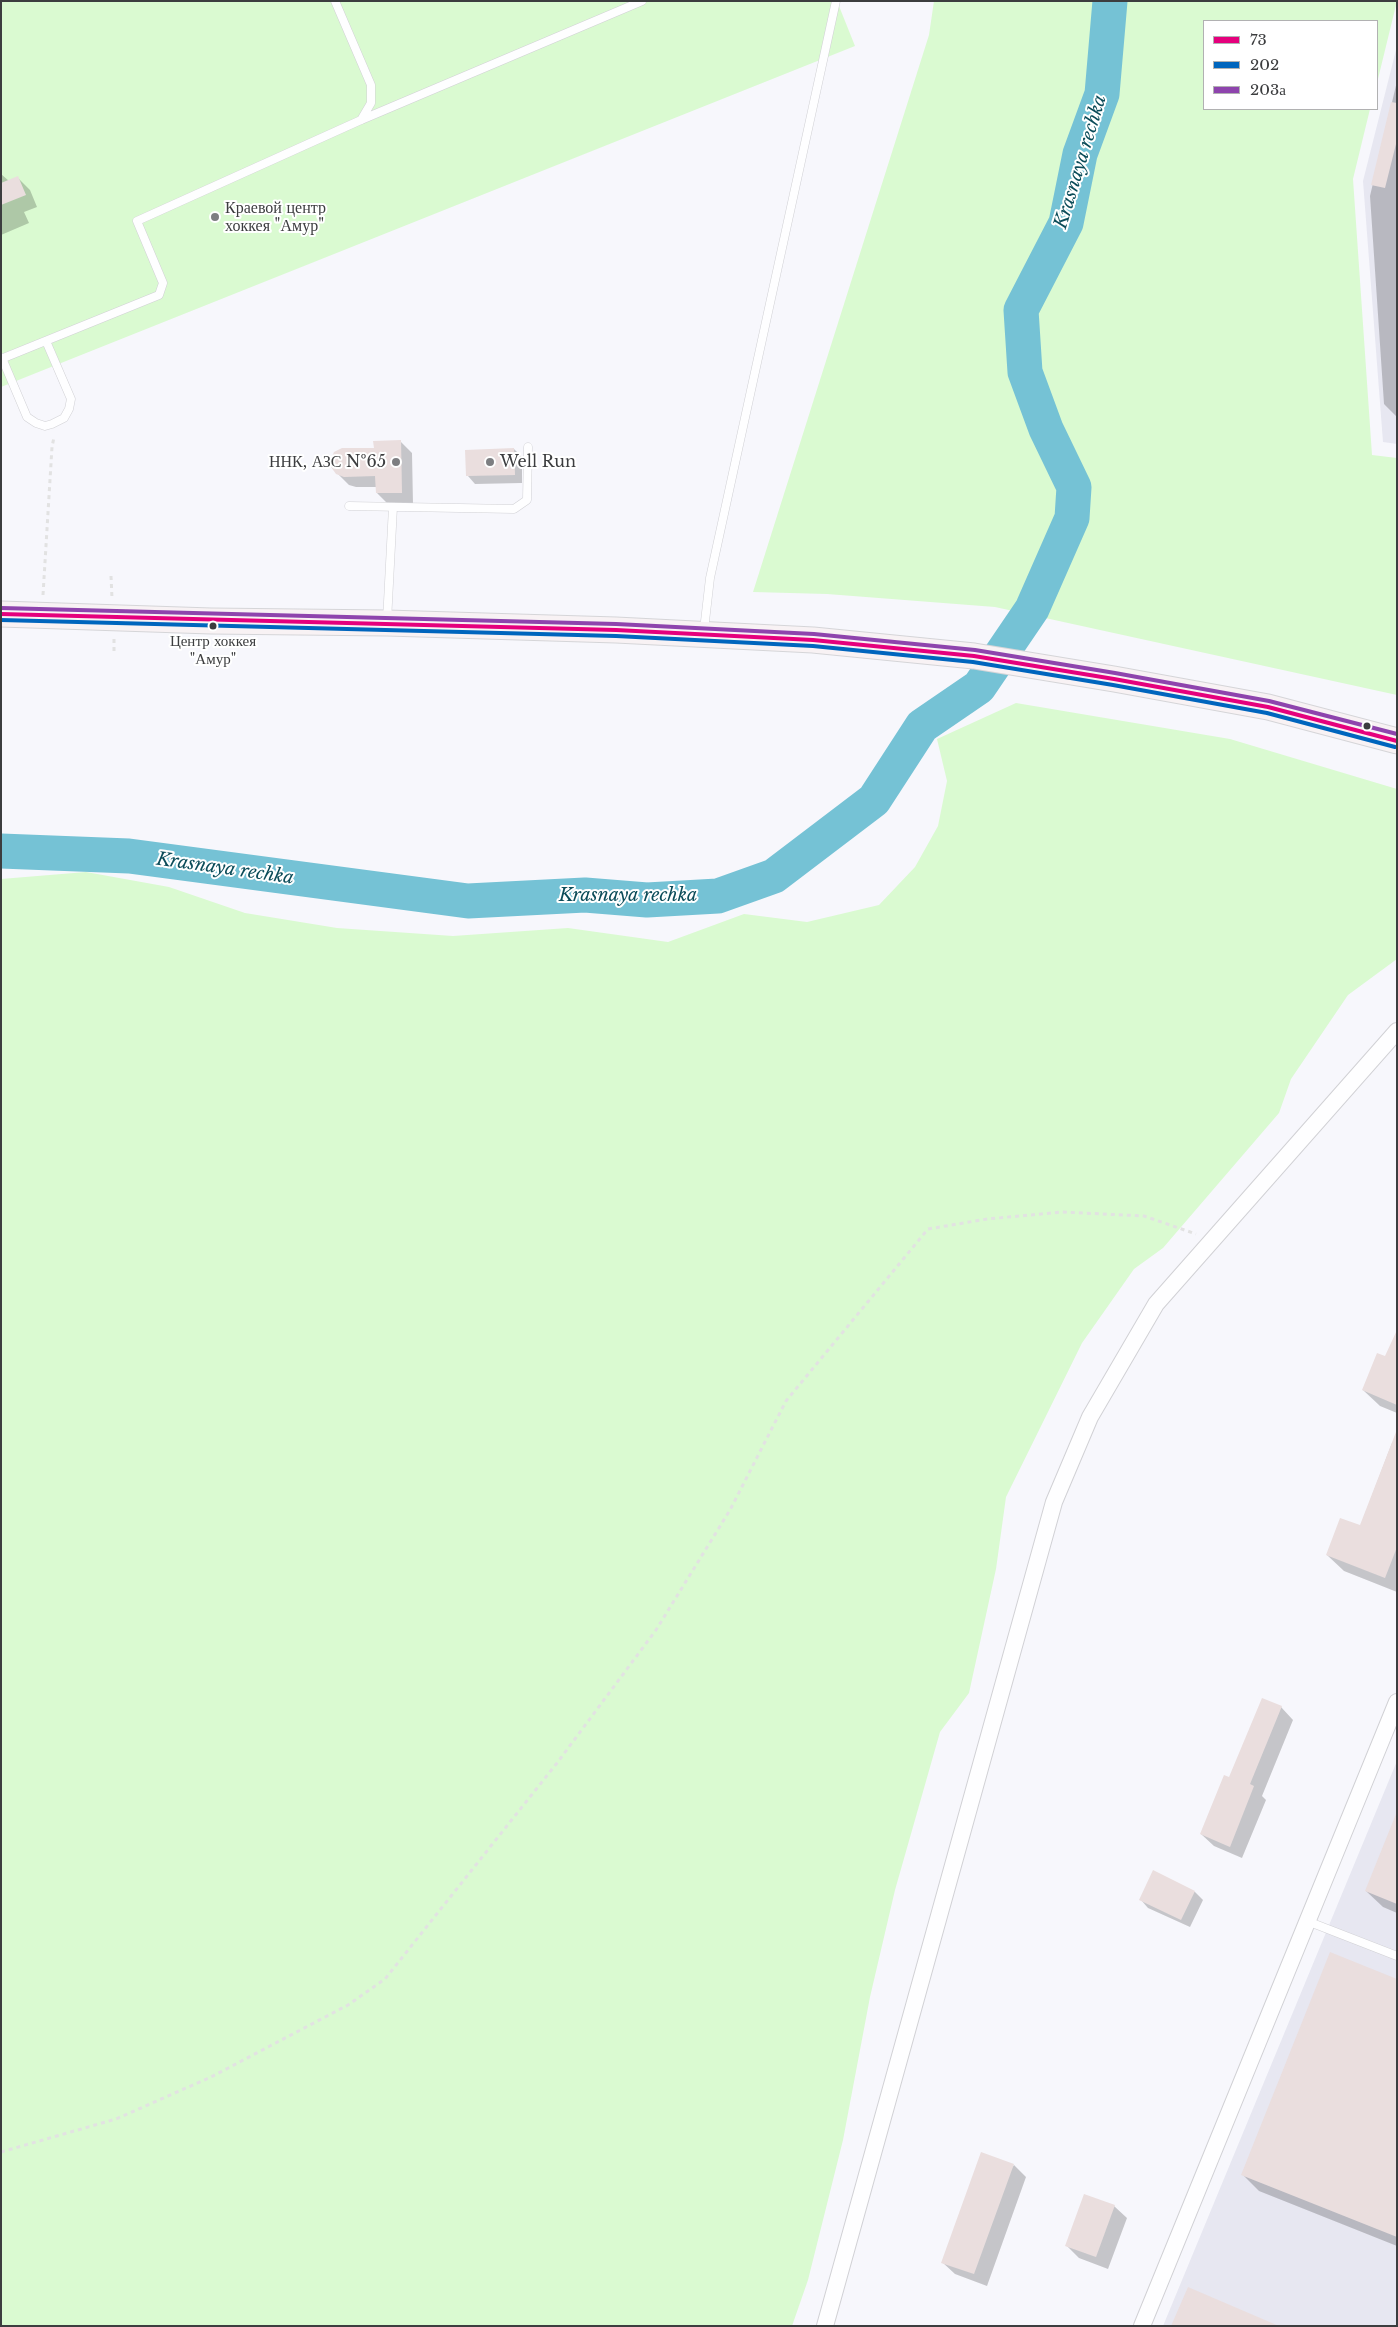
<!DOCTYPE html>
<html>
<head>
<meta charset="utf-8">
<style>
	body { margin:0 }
	#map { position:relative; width:1398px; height:2327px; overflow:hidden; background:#f7f7fc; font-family:"Libre Baskerville",serif }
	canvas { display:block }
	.frame { position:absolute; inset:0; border:2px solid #3c3d3f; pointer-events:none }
	.legend { position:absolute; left:1203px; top:20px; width:175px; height:90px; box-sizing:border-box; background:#fff; border:1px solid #b1b1b2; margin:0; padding:6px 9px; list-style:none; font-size:15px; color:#3c3d3f }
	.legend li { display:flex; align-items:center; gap:10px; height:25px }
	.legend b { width:25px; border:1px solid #b1b1b2 }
</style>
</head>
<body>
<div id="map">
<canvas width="1398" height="2327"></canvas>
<div class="frame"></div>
<ul class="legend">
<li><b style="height:6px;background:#e5007d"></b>73</li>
<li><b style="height:6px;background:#0065bd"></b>202</li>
<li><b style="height:6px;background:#8e44ad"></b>203а</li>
</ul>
</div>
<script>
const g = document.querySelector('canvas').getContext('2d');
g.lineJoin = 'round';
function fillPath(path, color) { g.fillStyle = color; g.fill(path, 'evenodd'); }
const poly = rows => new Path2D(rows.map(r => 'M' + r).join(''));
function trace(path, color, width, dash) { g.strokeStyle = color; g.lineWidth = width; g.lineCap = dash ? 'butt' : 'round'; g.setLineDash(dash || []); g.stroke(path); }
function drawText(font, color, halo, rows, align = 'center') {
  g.font = font + ' "Libre Baskerville",serif'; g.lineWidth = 4; g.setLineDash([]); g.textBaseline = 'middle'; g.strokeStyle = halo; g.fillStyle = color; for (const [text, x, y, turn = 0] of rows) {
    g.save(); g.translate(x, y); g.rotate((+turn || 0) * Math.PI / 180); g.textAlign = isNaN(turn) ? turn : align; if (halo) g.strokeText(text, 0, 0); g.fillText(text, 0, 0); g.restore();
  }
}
fillPath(poly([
	[1397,46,1397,444,1383,442,1363,181],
	[1397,1761,1397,2326,1163,2326]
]), '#e7e7f1');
fillPath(poly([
	[1,1,837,1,855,46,1,387],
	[934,1,1397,1,1377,83,1377,21,1204,21,1204,109,1370,109,1353,179,1372,455,1397,458,1397,695,995,607,827,594,753,592,929,35],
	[1016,703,1230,739,1397,789,1397,959,1348,995,1291,1079,1279,1113,1163,1248,1134,1269,1082,1343,1006,1497,996,1569,969,1693,940,1732,895,1890,870,1997,843,2140,808,2280,792,2326,1,2326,1,879,86,872,169,887,245,913,337,928,453,936,568,928,668,942,744,914,807,922,879,905,915,867,938,826,947,781,937,739]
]), '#dafad1');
fillPath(poly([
	[1397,81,1397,417,1384,404,1370,196],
	[1,174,9,181,18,178,30,190,37,207,24,212,29,223,1,235],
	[401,442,412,453,413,504,388,504,377,493,377,487,356,487,349,485,337,473,375,449],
	[514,449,522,457,522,483,475,484,468,476],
	[1397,1332,1397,1413,1380,1406,1363,1390,1386,1358],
	[1392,1443,1397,1445,1397,1592,1344,1571,1327,1555,1360,1527],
	[1281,1707,1293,1720,1262,1796,1266,1800,1242,1858,1214,1846,1201,1834,1230,1779],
	[1397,1816,1397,1913,1383,1907,1366,1891],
	[1154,1872,1195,1892,1203,1900,1190,1927,1148,1908,1141,1900],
	[1397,1981,1397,2246,1259,2191,1242,2174],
	[1014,2165,1026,2177,987,2286,955,2274,942,2262],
	[1114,2206,1127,2218,1108,2269,1079,2258,1067,2246]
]), '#0003');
trace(poly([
	[1,851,129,856,468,901,585,895,647,900,718,896,774,876,874,800,922,726,979,687,1032,609,1072,518,1074,487,1046,429,1025,372,1021,310,1066,223,1080,154,1102,94,1110,1]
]), '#75c2d5', 35);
fillPath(poly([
	[1391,102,1397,103,1397,140,1385,188,1371,185],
	[18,176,26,195,1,205,1,183],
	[401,440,402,493,376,493,375,476,344,477,336,474,331,467,331,459,334,452,342,448,374,448,373,441],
	[514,448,515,475,466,476,465,450],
	[1397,1330,1397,1405,1362,1390,1377,1353,1385,1356],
	[1396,1432,1397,1547,1385,1578,1326,1555,1340,1518,1360,1525],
	[1262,1698,1282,1706,1250,1784,1254,1786,1230,1847,1200,1834,1224,1775,1229,1777],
	[1396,1814,1397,1814,1397,1904,1365,1891],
	[1153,1870,1195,1891,1181,1920,1139,1900],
	[1330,1952,1397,1979,1397,2237,1241,2175],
	[981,2152,1014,2164,974,2274,941,2263],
	[1084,2194,1115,2205,1096,2257,1065,2246],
	[1188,2287,1279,2326,1171,2326]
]), '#eadede');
const lane = poly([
	[335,1,371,85,371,103,361,120],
	[2,358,27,417,36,423,45,426,52,424,64,418,69,409,71,399,46,341],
	[1,359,159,295,163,283,137,221,361,120,642,1],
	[349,506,514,509,527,500,528,447],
	[387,621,393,507],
	[704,630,710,578,836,1],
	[1307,1921,1397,1956]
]);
const street = poly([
	[825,2326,1054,1502,1090,1417,1156,1304,1397,1031],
	[1142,2326,1397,1702]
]);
const primary = poly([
	[1,614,211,621,387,623,616,630,813,640,974,656,1114,679,1268,707,1397,741]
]);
trace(lane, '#d1d1d5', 9);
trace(street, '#d1d1d5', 18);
trace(primary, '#d5d5d8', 27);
trace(poly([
	[111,576,112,598],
	[43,595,52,447,54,437],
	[114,651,114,639],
	[1,2152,116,2119,211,2077,348,2005,385,1979,557,1763,656,1630,730,1510,786,1401,928,1229,987,1219,1062,1212,1144,1216,1196,1234]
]), '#e2e2e2', 3, [4, 4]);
trace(lane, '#fefeff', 8);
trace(street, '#fefeff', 16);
trace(primary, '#f8f2f4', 25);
trace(poly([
	[1,614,616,630,813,640,974,656,1114,679,1268,707,1397,741]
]), '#e5007d', 4);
trace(poly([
	[1,620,616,636,813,646,973,662,1113,685,1267,713,1395,747]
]), '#0065bd', 4);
trace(poly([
	[1,608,616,624,814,634,975,650,1115,673,1269,701,1397,734]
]), '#8e44ad', 4);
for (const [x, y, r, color] of [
	[215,217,5,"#7d7e81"],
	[396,462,5,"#7d7e81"],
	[490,462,5,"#7d7e81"],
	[213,626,4.5,"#3c3d3f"],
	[1367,726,4.5,"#3c3d3f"]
]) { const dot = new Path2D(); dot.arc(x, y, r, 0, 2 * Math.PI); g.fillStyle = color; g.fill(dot); trace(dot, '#fff', 2); }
drawText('15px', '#3c3d3f', '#fff', [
	["Центр хоккея",213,642],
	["\"Амур\"",213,660]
]);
drawText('16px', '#3c3d3f', '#fff', [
	["Краевой центр",225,208],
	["хоккея \"Амур\"",225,226],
	["ННК, АЗС №65",386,462,"right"],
	["Well Run",500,462]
], 'left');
drawText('italic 18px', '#0b4c59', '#fff', [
	["Krasnaya rechka",1081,162,-73],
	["Krasnaya rechka",225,869,8],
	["Krasnaya rechka",628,896]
]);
</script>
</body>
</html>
